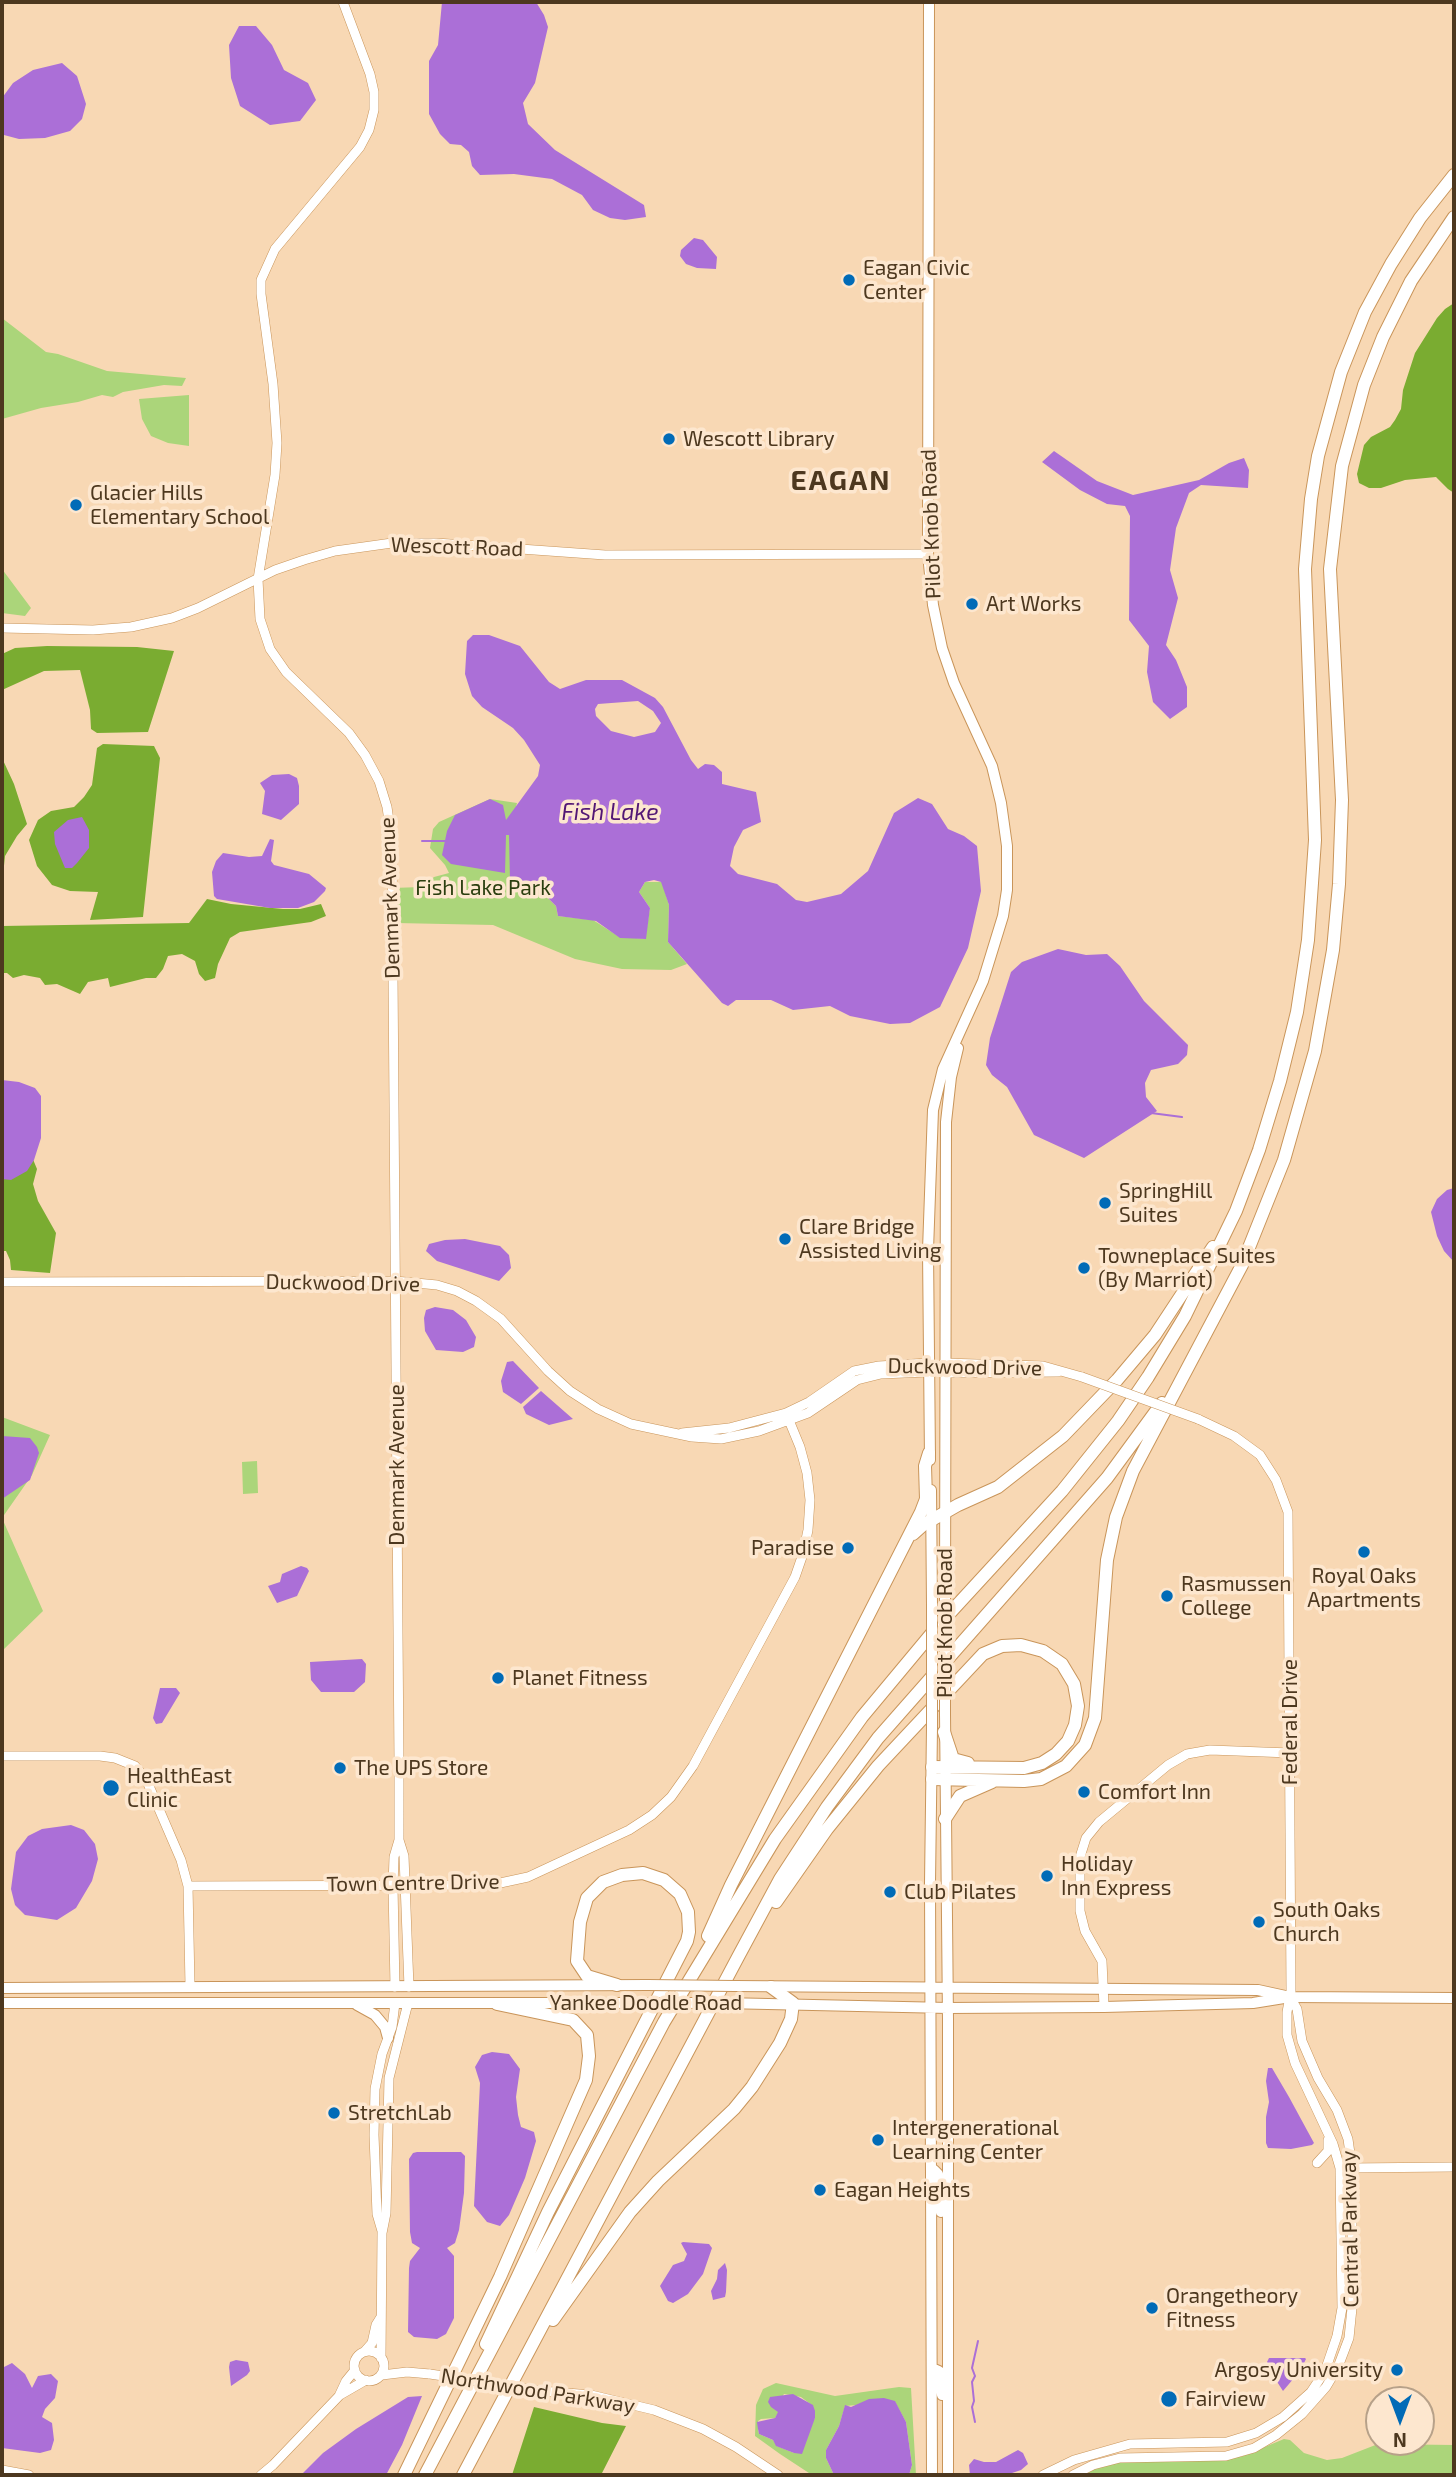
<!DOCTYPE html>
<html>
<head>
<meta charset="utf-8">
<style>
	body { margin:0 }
	#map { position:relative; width:1456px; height:2477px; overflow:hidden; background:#f8d8b4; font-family:"Exo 2",sans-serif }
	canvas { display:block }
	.frame { position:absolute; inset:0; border:4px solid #4d381f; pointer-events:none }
	.north { position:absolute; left:1365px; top:2386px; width:70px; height:70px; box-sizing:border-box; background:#fde7cf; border:2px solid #b7a189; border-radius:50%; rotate:180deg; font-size:19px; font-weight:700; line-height:28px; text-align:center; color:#4d381f }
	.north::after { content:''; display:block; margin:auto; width:24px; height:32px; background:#016bb7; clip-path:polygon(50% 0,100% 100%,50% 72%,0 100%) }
</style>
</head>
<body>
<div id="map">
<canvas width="1456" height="2477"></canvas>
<div class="frame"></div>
<div class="north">N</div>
</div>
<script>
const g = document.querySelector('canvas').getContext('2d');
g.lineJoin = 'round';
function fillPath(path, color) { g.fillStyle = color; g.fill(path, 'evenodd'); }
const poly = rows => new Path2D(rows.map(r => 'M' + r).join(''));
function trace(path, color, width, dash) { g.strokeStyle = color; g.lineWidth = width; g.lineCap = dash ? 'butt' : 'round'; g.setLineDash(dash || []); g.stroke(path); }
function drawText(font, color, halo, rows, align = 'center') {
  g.font = font + ' "Exo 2",sans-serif'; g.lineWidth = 7; g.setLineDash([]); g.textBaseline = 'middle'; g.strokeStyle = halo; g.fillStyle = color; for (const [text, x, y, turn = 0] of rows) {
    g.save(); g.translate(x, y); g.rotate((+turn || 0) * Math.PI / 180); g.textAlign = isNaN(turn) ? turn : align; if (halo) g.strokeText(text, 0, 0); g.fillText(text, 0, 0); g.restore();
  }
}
fillPath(poly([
	[2,318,46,352,58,354,107,371,186,378,182,386,164,385,123,392,113,397,102,395,78,402,41,408,2,419],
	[189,395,189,446,168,443,151,436,142,419,139,399],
	[2,569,31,608,25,616,2,613],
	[490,799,517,803,509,835,540,890,556,906,558,916,593,920,618,936,645,939,650,908,639,892,645,882,662,882,669,905,668,942,687,964,671,970,622,969,575,959,493,925,396,923,392,888,422,887,434,877,449,873,445,865,430,848,433,829,439,822],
	[2,1417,50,1435,32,1475,2,1518],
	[257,1461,258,1493,243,1494,242,1462],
	[2,1518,43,1611,2,1651],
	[776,2383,835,2396,899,2387,911,2388,916,2475,909,2475,912,2465,906,2422,895,2402,845,2406,839,2426,826,2450,826,2458,834,2475,812,2475,780,2454,755,2436,756,2405,763,2389],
	[784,2394,801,2397,813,2406,815,2418,794,2453,777,2446,773,2440,759,2434,758,2429,758,2421,761,2419,775,2418,779,2412,775,2408],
	[1284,2439,1290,2440,1304,2453,1327,2460,1342,2458,1378,2444,1454,2445,1454,2475,1079,2475,1105,2465,1132,2460,1215,2461,1243,2456]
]), '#abd57a');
fillPath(poly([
	[1454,303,1454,493,1448,489,1436,477,1405,480,1381,488,1369,488,1359,483,1357,474,1364,445,1371,437,1390,427,1395,420,1401,409,1403,390,1415,353,1437,318,1445,309],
	[47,646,137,647,174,651,148,732,97,733,91,729,90,710,80,670,44,671,2,690,2,654,15,648],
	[103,744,154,746,160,758,143,917,90,920,98,892,70,891,52,885,37,866,29,840,38,820,51,811,74,807,84,797,92,785,97,748],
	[2,758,14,784,27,824,17,836,5,856,2,885],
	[207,899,231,904,283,909,300,909,321,904,326,916,311,922,240,932,230,938,218,964,215,978,205,981,199,974,195,961,182,954,168,956,163,969,156,978,146,978,110,987,108,978,88,982,80,994,57,984,45,985,40,978,24,975,13,978,7,973,2,973,2,926,189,923],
	[32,1157,37,1169,33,1184,38,1201,56,1233,50,1273,11,1270,10,1260,6,1251,2,1251,2,1173],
	[534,2407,602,2423,626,2426,601,2475,512,2475]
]), '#7aac31');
fillPath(poly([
	[442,2,536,2,544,15,548,27,535,83,523,103,528,124,555,150,644,205,646,217,625,220,610,218,593,210,582,195,552,179,514,174,480,175,472,166,469,152,461,145,450,144,440,134,429,114,429,61,438,45],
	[239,26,256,26,272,45,284,70,308,83,316,100,300,121,270,125,240,106,231,78,229,45],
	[62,63,77,76,86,104,82,119,70,131,45,138,19,139,4,135,2,130,2,98,13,83,33,70],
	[694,238,703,240,717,257,716,269,697,268,686,264,680,256,681,250],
	[1054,451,1097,481,1133,495,1199,480,1229,463,1244,458,1249,470,1248,488,1201,485,1189,493,1176,528,1170,570,1178,598,1166,645,1176,660,1187,687,1187,707,1170,719,1153,702,1147,672,1149,646,1129,620,1130,516,1125,506,1107,504,1080,490,1042,462],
	[473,635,489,635,520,646,549,682,560,689,586,680,622,680,655,698,663,707,691,760,698,769,705,764,714,765,722,772,722,784,756,792,761,822,743,830,734,847,730,866,738,874,777,884,796,900,807,902,841,894,868,871,894,813,918,798,932,804,948,829,964,836,977,846,981,891,968,948,940,1007,910,1023,890,1024,850,1016,830,1006,793,1010,771,1000,736,1000,728,1006,722,1003,668,942,669,905,661,882,654,880,645,882,639,892,650,908,646,939,620,938,596,921,558,916,556,906,540,890,518,885,510,881,509,835,506,835,505,873,451,864,442,855,447,831,455,815,490,799,503,805,506,820,538,776,540,765,524,740,513,728,482,707,472,696,465,674,467,641],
	[638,701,653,711,661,723,655,732,634,737,611,731,596,716,595,709,598,704],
	[289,774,297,778,299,786,299,804,281,820,262,814,265,791,260,783,272,775],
	[82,817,89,830,89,848,77,863,72,868,65,868,55,844,54,832,68,820],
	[270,839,274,840,271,861,274,865,309,874,326,888,325,891,314,902,298,908,270,908,217,899,214,896,212,872,216,861,223,853,249,857,262,856],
	[1058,949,1086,955,1107,954,1120,966,1144,1001,1188,1045,1187,1055,1178,1064,1151,1070,1145,1083,1146,1097,1157,1111,1084,1158,1034,1135,1007,1087,992,1075,986,1065,990,1038,1011,972,1022,962],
	[2,1080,19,1082,35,1088,41,1096,41,1138,34,1160,27,1171,11,1180,2,1179],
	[1454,1188,1454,1262,1444,1251,1437,1236,1431,1212,1437,1199,1447,1190],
	[465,1239,500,1246,509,1255,511,1268,499,1281,437,1261,426,1251,429,1244,445,1240],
	[435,1307,453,1310,466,1320,476,1337,474,1347,463,1352,436,1350,425,1331,424,1318,426,1310],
	[513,1361,539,1388,521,1404,503,1392,501,1381,507,1362],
	[541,1391,573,1419,549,1425,526,1414,523,1407],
	[2,1436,30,1438,37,1447,39,1453,30,1480,2,1499],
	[301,1566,307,1568,309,1571,297,1596,277,1603,268,1586,280,1582,282,1574],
	[362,1659,366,1664,365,1682,354,1692,321,1692,311,1680,310,1662],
	[160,1688,176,1688,180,1693,162,1723,156,1724,153,1718],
	[71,1825,84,1830,95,1844,98,1859,92,1881,76,1908,57,1920,25,1915,15,1905,11,1889,16,1852,28,1836,42,1829],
	[492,2052,509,2054,520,2069,516,2097,518,2115,521,2127,534,2132,536,2141,525,2178,509,2215,500,2226,487,2222,474,2206,480,2083,475,2067,482,2055],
	[1268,2068,1272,2068,1289,2097,1308,2132,1314,2143,1312,2145,1291,2149,1268,2148,1266,2143,1266,2117,1269,2102,1266,2081],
	[417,2152,461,2152,465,2156,464,2193,459,2230,455,2243,447,2248,454,2256,454,2318,446,2334,437,2339,414,2337,408,2332,409,2268,410,2261,420,2248,412,2243,410,2232,409,2159,413,2153],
	[683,2242,709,2244,712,2248,703,2274,688,2294,673,2303,668,2301,660,2286,673,2265,684,2261,687,2254,681,2243],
	[725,2263,727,2270,726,2292,725,2297,713,2300,711,2291,717,2279,718,2270],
	[1269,2358,1305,2358,1306,2359,1300,2371,1283,2391,1272,2374,1267,2362],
	[236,2360,248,2362,250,2371,247,2375,231,2386,229,2367,230,2362],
	[12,2363,25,2374,32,2388,38,2376,51,2374,58,2381,55,2398,45,2409,42,2417,52,2423,54,2440,51,2450,40,2453,2,2448,2,2368],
	[793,2394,813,2405,815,2411,815,2418,802,2454,794,2453,776,2446,773,2440,759,2434,758,2429,757,2422,775,2418,778,2412,771,2407,768,2402,770,2397],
	[422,2396,402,2445,386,2475,301,2475,323,2453,356,2429,408,2397],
	[884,2398,895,2401,906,2422,912,2465,909,2475,834,2475,826,2458,826,2450,839,2426,845,2405,851,2407,869,2399],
	[1018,2450,1023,2453,1028,2464,1021,2470,1006,2475,970,2475,969,2465,974,2459,984,2462,996,2462]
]), '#ab6fd7');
trace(poly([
	[422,841,446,841],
	[1151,1113,1182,1117],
	[975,2422,972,2407,974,2401,972,2382,975,2376,972,2368,978,2341]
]), '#ab6fd7', 2);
const minor = poly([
	[343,2,370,74,374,92,374,110,369,130,360,147,275,249,261,280,261,294,273,384,277,443,275,475,258,579,260,619,270,649,286,672,349,733,365,755,379,781,387,807,392,842,399,1762,399,1840,394,1857,393,1886,395,1987],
	[2,628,93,630,131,627,172,618,198,608,275,570,304,560,335,551,392,543,436,543,605,555,928,554],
	[2,1282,395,1281,437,1285,457,1291,476,1301,501,1319,548,1371,570,1391,598,1409,631,1424,692,1437,721,1439,759,1431,808,1413,857,1380,881,1374,928,1372],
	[944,1363,1043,1366,1082,1377],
	[944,1373,1058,1372],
	[682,1433,729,1428,786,1413,809,1402,854,1371,879,1366,928,1363],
	[2,1756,100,1756,115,1758,135,1766,146,1779,181,1860,188,1886,190,1986],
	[399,1840,404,1856,409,1987],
	[188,1886,491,1885,528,1877,629,1830,652,1815,671,1797,693,1766,795,1577,803,1554,808,1530,810,1500,807,1473,800,1447,786,1413],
	[1104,2007,1102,1961,1085,1931,1080,1911,1080,1857,1086,1838,1099,1822,1168,1765,1187,1754,1210,1750,1290,1753],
	[1317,2163,1328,2151,1328,2140],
	[1348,2168,1454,2167],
	[382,2231,377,2214,374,2135,375,2089,382,2054,392,2027,395,2003],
	'354 2366a15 15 0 1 1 30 0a15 15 0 1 1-30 0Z',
	[364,2352,372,2343,376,2325,381,2317],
	[381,2358,382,2233,386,2213,389,2078,408,2003],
	[382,2375,407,2372,430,2374],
	[542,2391,591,2395,654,2410,703,2429,736,2447,778,2475],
	[340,2395,366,2380],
	[2,2470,29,2475],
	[261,2475,273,2465,339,2396,346,2381,355,2370],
	[1043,2475,1074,2460,1130,2444,1227,2442,1256,2433,1283,2417,1311,2392,1325,2371,1337,2336,1342,2308,1340,2168,1333,2144,1295,2063,1287,2035,1287,2012,1291,1991,1288,1512,1276,1480,1260,1455,1234,1436,1198,1419],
	[1073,2475,1093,2465,1120,2458,1226,2456,1254,2448,1276,2435,1302,2414,1326,2387,1338,2367,1349,2338,1352,2308,1352,2168,1348,2139,1337,2110,1318,2078,1302,2041,1297,2009,1290,1997]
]);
const major = poly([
	[929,2,928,554,933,605,942,648,954,683,992,766,1001,803,1007,846,1007,890,1003,916,983,981,943,1069,933,1110,928,1250,930,1460],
	[931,1490,932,1606],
	[945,1601,946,1122,951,1077,958,1048],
	[945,1714,948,2020,948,2475],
	[932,1727,930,1883,932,2475],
	[735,1986,1258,1990,1290,1997,1454,1998],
	[2,1988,648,1985],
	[2,2003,645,2003],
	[723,2003,948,2008,1104,2007,1253,2003,1284,1998],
	[357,2005,375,2015,385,2027,388,2038],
	[934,2170,938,2174,941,2212],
	[932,2368,939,2371,942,2395]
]);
const highway = poly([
	[913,1534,923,1525,958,1505,998,1487,1063,1436,1117,1380,1155,1335,1213,1247],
	[944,1732,953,1759,968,1763],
	[932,1779,1024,1781,1041,1779,1066,1766,1085,1745,1095,1718,1107,1560,1116,1517,1133,1471,1242,1265,1284,1160,1315,1051,1333,950,1339,884,1342,800,1330,569,1342,466,1364,385,1383,337,1411,281,1454,217],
	[945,1819,960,1796,992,1782],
	[776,1902,827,1829,878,1766,983,1654,1002,1646,1021,1645,1043,1651,1062,1664,1074,1684,1078,1706,1075,1725,1068,1741,1056,1754,1042,1763,1024,1768,932,1767],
	[708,1936,731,1885,921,1512,926,1499,925,1466,929,1453],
	[553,2320,630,2212,658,2181,734,2109,752,2087,780,2043,791,2019,793,2003,771,1987],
	[486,2344,548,2212,687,1941,689,1932,688,1912,680,1894,664,1880,643,1873,622,1875,603,1882,587,1898,580,1922,577,1961,587,1976,617,1985],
	[404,2475,500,2277,586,2080,589,2056,587,2035,573,2020,497,2004],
	[425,2475,664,2022,775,1839,862,1717,937,1627,1062,1491,1118,1421,1148,1377,1185,1316,1236,1211,1259,1150,1280,1081,1297,1012,1308,940,1315,840,1305,569,1311,499,1318,456,1341,372,1365,312,1391,264,1420,218,1454,175],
	[463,2475,738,1957,780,1879,827,1807,878,1738,1107,1478,1162,1403]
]);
trace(minor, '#c9955a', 10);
trace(major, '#c9955a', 12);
trace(highway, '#c9955a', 14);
trace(minor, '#fff', 9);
trace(major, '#fff', 10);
trace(highway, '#fff', 12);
const minorBridge = poly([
	[1082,1377,1198,1419],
	[430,2374,542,2391]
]);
const majorBridge = poly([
	[945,1601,945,1714],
	[932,1606,932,1727],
	[648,1985,735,1986],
	[645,2003,723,2003]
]);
trace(minorBridge, '#c9955a', 10, []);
trace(majorBridge, '#c9955a', 12, []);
trace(minorBridge, '#fff', 9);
trace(majorBridge, '#fff', 10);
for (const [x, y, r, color] of [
	[849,280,7,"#016bb7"],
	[669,439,7,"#016bb7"],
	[76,505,7,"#016bb7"],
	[972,604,7,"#016bb7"],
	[1105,1203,7,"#016bb7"],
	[785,1239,7,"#016bb7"],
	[1084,1268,7,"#016bb7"],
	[848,1548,7,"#016bb7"],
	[1364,1552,7,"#016bb7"],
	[1167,1596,7,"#016bb7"],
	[498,1678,7,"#016bb7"],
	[340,1768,7,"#016bb7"],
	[111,1788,9,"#016bb7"],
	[1084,1792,7,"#016bb7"],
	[1047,1876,7,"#016bb7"],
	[890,1892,7,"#016bb7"],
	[1259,1922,7,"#016bb7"],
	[334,2113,7,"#016bb7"],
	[878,2140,7,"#016bb7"],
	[820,2190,7,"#016bb7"],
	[1152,2308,7,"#016bb7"],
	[1397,2370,7,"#016bb7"],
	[1169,2399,9,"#016bb7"]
]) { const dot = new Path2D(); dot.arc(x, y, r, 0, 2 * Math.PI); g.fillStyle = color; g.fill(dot); trace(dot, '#fde7cf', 2.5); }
drawText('21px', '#4d381f', '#fde7cf', [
	["Eagan Civic",863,268],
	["Center",863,292],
	["Wescott Library",683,439],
	["Glacier Hills",90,493],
	["Elementary School",90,517],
	["Art Works",986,604],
	["SpringHill",1119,1191],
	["Suites",1119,1215],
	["Clare Bridge",799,1227],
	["Assisted Living",799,1251],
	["Towneplace Suites",1098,1256],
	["(By Marriot)",1098,1280],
	["Paradise",834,1548,"right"],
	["Royal Oaks",1364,1576,"center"],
	["Apartments",1364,1600,"center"],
	["Rasmussen",1181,1584],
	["College",1181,1608],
	["Planet Fitness",512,1678],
	["The UPS Store",354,1768],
	["HealthEast",127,1776],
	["Clinic",127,1800],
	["Comfort Inn",1098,1792],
	["Holiday",1061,1864],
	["Inn Express",1061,1888],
	["Club Pilates",904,1892],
	["South Oaks",1273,1910],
	["Church",1273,1934],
	["StretchLab",348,2113],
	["Intergenerational",892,2128],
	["Learning Center",892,2152],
	["Eagan Heights",834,2190],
	["Orangetheory",1166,2296],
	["Fitness",1166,2320],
	["Argosy University",1383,2370,"right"],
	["Fairview",1185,2399]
], 'left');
drawText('21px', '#4d381f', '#fde7cf', [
	["Pilot Knob Road",931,524,-92],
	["Wescott Road",457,547,2],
	["Denmark Avenue",390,898,-92],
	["Duckwood Drive",343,1283,1],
	["Duckwood Drive",965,1367,1],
	["Denmark Avenue",397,1465,-90],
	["Pilot Knob Road",945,1623,-90],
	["Federal Drive",1290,1722,-90],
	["Town Centre Drive",413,1883,-1],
	["Yankee Doodle Road",646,2003],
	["Central Parkway",1350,2229,-91],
	["Northwood Parkway",538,2391,9]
]);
drawText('21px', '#2a3e0e', '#fde7cf', [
	["Fish Lake Park",483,888]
]);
drawText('italic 23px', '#521775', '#fde7cf', [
	["Fish Lake",610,812]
]);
g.letterSpacing = '2px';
drawText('bold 28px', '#4d381f', '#fde7cf', [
	["EAGAN",841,481]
]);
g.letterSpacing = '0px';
</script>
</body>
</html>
